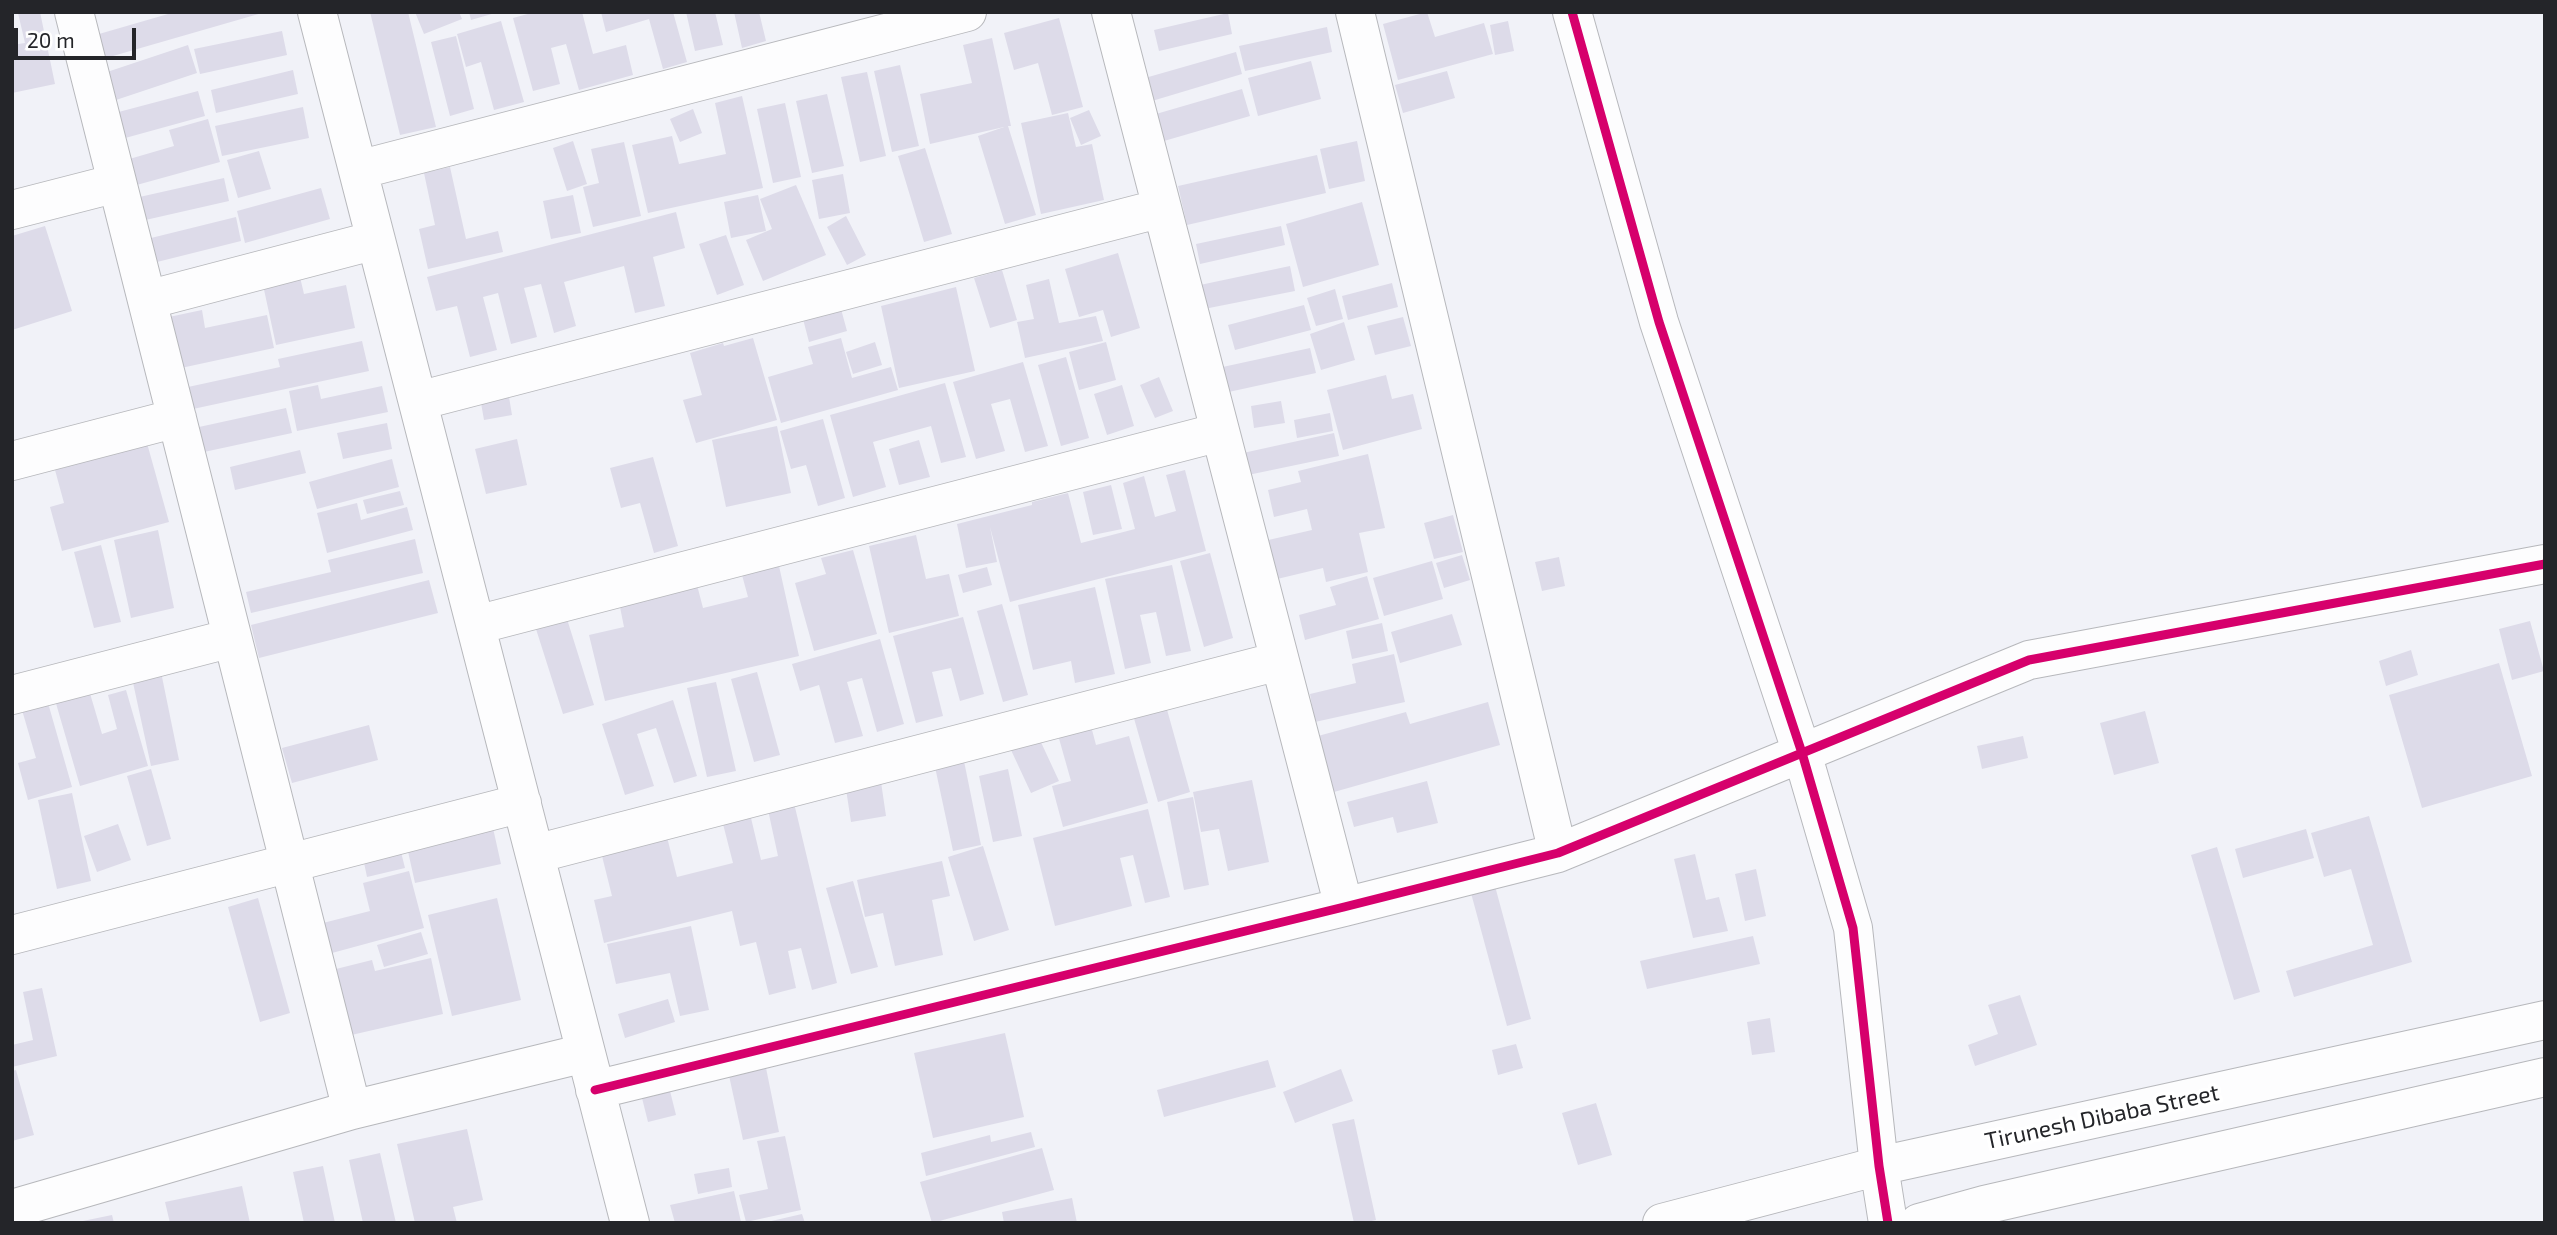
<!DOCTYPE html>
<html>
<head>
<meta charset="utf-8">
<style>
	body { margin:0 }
	#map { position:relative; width:2557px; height:1235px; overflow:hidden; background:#f1f2f8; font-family:"Exo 2",sans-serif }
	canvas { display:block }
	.frame { position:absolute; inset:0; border:14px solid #242529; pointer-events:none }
	.scale { position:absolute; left:14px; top:28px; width:122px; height:32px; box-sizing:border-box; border:4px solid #242529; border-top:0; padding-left:9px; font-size:21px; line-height:24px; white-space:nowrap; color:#242529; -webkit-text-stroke:5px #fff; paint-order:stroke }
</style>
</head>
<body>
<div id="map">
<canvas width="2557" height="1235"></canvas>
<div class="frame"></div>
<div class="scale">20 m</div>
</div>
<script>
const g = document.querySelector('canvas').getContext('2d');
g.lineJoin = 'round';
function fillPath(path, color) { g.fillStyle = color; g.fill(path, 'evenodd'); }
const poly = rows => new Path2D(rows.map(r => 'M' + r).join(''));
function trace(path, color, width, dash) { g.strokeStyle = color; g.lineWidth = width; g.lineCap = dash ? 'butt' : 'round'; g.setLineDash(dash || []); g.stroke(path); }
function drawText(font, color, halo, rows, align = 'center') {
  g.font = font + ' "Exo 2",sans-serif'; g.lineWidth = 7; g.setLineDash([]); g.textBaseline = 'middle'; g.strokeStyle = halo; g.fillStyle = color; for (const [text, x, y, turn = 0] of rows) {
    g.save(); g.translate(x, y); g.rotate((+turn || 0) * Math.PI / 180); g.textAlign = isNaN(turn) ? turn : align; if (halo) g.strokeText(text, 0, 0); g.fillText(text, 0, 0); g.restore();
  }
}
fillPath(poly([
	[40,12,55,84,12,93,12,45,25,43,18,13],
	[175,12,262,12,262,13,106,58,99,34],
	[370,12,408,12,436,127,400,135],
	[415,12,459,12,462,19,424,34],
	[469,12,495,12,495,13,471,20],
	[535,12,582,12,593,54,626,45,633,75,579,90,566,44,551,48,560,84,533,91,513,18],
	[601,12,673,12,687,62,663,69,649,19,606,32],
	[686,12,715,12,723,45,695,51],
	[734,12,759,12,766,41,742,48],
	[1427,12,1435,37,1484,23,1493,54,1398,80,1383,24],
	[1228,13,1232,34,1159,51,1154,30],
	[1059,18,1083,107,1052,115,1038,63,1014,70,1004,33],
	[501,21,524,102,494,110,481,62,466,67,457,34],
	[1508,21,1514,51,1495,55,1490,25],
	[1327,27,1332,52,1245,71,1239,46],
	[282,31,287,55,200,74,194,49],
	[456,36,474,109,450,116,431,42],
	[992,38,1011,126,1008,126,1036,215,1005,224,978,136,1004,127,930,144,920,94,972,83,963,45],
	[188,45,197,73,113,101,104,73],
	[1236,52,1242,74,1152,101,1145,78],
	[1311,61,1321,99,1258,116,1248,78],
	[900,65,919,146,892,152,874,71],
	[293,70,298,94,216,113,211,90],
	[1447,71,1455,98,1403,113,1395,85],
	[867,72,886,156,860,162,841,77],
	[1242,89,1250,116,1164,141,1156,114],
	[198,91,205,116,118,140,111,114],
	[827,94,844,166,812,173,796,101],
	[742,96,763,188,648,213,632,145,672,136,679,164,726,154,715,103],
	[785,103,801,177,773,183,757,109],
	[303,107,309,138,222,156,215,126],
	[693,109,702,133,680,142,670,119],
	[1089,110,1101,136,1081,145,1070,118],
	[1068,113,1076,147,1092,144,1104,200,1041,214,1021,123],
	[208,119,220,162,133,186,126,160,174,146,169,130],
	[573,141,587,184,567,191,553,148],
	[1357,141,1365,181,1329,189,1320,149],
	[624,142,641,216,593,227,583,187,599,183,591,149],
	[925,148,952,234,924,242,898,156],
	[259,151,271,189,238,198,227,160],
	[1317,155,1326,193,1187,225,1178,186],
	[450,167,466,239,498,231,503,252,428,269,419,229,435,225,424,173],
	[843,174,850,213,819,219,812,180],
	[224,178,229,201,141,221,135,198],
	[796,185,826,255,763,281,746,240,772,229,760,199],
	[321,188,330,219,245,243,237,211],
	[573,195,581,233,551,239,543,201],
	[758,195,766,231,731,238,724,202],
	[1362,202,1379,265,1303,287,1286,224],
	[676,212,685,248,653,257,665,306,635,313,624,266,564,282,576,326,554,333,541,284,524,288,537,337,511,344,498,293,483,297,497,350,470,357,457,306,436,311,427,277],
	[846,216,866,255,847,265,827,227],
	[236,217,241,241,153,263,147,239],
	[45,226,72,311,12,330,12,236],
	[1281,226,1285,245,1200,264,1196,244],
	[726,235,744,285,717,295,699,244],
	[1118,253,1140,328,1111,337,1103,310,1079,317,1065,269],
	[1290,266,1295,291,1204,309,1200,285],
	[1002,270,1017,320,990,328,974,278],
	[300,277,304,294,346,285,355,328,276,345,263,285],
	[1049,279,1059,323,1096,316,1103,341,1025,358,1017,322,1034,319,1026,285],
	[1392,283,1398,307,1348,320,1342,296],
	[956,287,975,371,899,388,881,306],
	[1335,289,1343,319,1316,326,1307,298],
	[1304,305,1311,330,1235,350,1228,325],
	[841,309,847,331,809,342,803,319],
	[202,310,205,328,267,315,274,348,181,368,169,317],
	[1403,317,1411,346,1375,355,1367,326],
	[1344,322,1355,360,1321,370,1310,334],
	[753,338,777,420,696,443,683,400,702,395,690,353,723,343,724,346],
	[841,338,852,378,891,367,898,390,781,423,768,377,813,364,808,347],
	[362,341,369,371,193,409,188,387,280,367,278,359],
	[875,342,882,365,853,374,846,352],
	[1106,342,1116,380,1079,390,1069,352],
	[1310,348,1316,373,1224,393,1218,368],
	[1066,357,1089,438,1061,446,1038,365],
	[1023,362,1048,446,1025,452,1010,399,991,404,1005,451,976,459,953,382],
	[1386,375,1392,399,1413,394,1422,429,1343,450,1327,390],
	[1159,377,1173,411,1155,418,1140,385],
	[945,383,966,457,941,463,931,426,873,442,886,487,853,497,830,415],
	[318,385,321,399,382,386,388,412,297,431,289,391],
	[1122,385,1134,426,1107,435,1094,394],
	[509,397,512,415,484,420,481,403],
	[1281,401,1285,423,1254,428,1251,406],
	[286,408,292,433,204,452,199,427],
	[1330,413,1333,431,1297,438,1294,420],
	[823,419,845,498,818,506,806,465,791,469,780,431],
	[387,423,392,449,343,459,337,433],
	[777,426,791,493,726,507,712,440],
	[1334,433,1339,456,1248,475,1243,453],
	[145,436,169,522,62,551,50,507,64,503,55,470,87,461,85,453],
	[517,439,527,485,486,494,475,449],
	[919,440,930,477,899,485,889,449],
	[300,450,306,473,235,490,230,467],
	[1368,454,1385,528,1359,533,1368,572,1326,582,1323,568,1273,580,1264,541,1312,530,1307,509,1274,517,1268,490,1301,482,1298,471],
	[653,457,678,546,654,553,640,503,621,508,610,468],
	[392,459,399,487,317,509,309,482],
	[1185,470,1206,551,1010,602,990,527,997,562,966,568,957,524,1032,505,1032,502,1068,493,1081,543,1135,529,1123,483,1144,476,1155,517,1176,511,1166,475],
	[1111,485,1122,529,1093,535,1083,492],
	[400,491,404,505,367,514,363,500],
	[357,503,361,520,407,507,413,530,327,553,317,513],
	[1453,515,1463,552,1434,559,1424,523],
	[158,530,174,608,131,618,114,540],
	[916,535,926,579,949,574,959,616,889,633,869,546],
	[415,539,423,573,251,613,246,592,331,572,328,560],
	[101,545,121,622,94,628,74,552],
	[853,550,877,634,814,651,795,583,826,574,821,558],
	[1210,553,1233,638,1204,647,1180,561],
	[1462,555,1470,580,1444,588,1436,563],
	[1559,557,1565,586,1542,591,1535,562],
	[1432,561,1443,599,1384,616,1373,578],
	[1172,565,1191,651,1166,656,1156,612,1140,615,1151,663,1125,669,1105,579],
	[779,566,799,656,605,701,589,635,624,627,619,602,697,585,703,608,748,597,742,575],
	[987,567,992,585,963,593,958,575],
	[1367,576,1379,619,1305,640,1299,615,1336,605,1330,587],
	[429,580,438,613,259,658,251,625],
	[1095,587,1115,674,1075,683,1071,661,1033,670,1018,605],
	[1002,604,1028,695,1003,702,977,611],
	[1452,614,1462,645,1400,663,1391,632],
	[963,617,984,694,960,701,951,668,932,672,943,716,916,723,893,636],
	[567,619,594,705,563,714,536,629],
	[2530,621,2544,671,2512,680,2499,629],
	[1382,623,1388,651,1352,659,1346,631],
	[880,639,904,724,877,732,862,678,847,682,863,736,835,743,819,685,800,691,792,664],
	[2411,650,2418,675,2386,686,2379,661],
	[1394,654,1405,702,1315,722,1310,694,1356,683,1352,664],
	[2499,663,2532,776,2422,808,2389,695],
	[161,672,179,760,151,766,132,678],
	[757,672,780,755,754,762,731,679],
	[716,682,736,771,707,777,687,688],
	[89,690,102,734,117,729,108,695,126,690,148,766,80,786,55,700],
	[673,700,697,776,674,783,656,728,637,734,654,786,625,795,602,724],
	[1488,702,1500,745,1334,792,1318,736,1406,712,1410,724],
	[48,703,72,787,28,800,18,763,36,758,22,710],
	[1166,706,1190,792,1158,802,1133,715],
	[2145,711,2159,763,2114,775,2100,723],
	[369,725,378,760,292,783,282,748],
	[1091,726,1096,745,1129,736,1148,803,1063,827,1052,786,1071,781,1058,735],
	[2023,736,2028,758,1982,769,1977,746],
	[1039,738,1059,781,1031,793,1011,750],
	[964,761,981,845,953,851,935,767],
	[151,769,171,839,147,846,127,776],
	[1008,769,1022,836,993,842,979,776],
	[1252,780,1269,862,1228,871,1219,829,1201,832,1193,792],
	[1427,781,1438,823,1397,833,1393,817,1354,827,1347,802],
	[881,782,886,816,851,822,846,789],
	[72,793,91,881,57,889,38,800],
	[1193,797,1209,885,1184,890,1167,802],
	[794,803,837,983,812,990,801,948,788,951,796,988,769,995,756,942,740,946,732,911,604,943,594,900,612,896,601,852,666,833,677,877,733,863,723,824,751,818,761,860,778,856,768,810],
	[1148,809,1170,897,1145,903,1133,855,1120,858,1132,906,1055,926,1033,838],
	[2369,816,2412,962,2294,997,2286,971,2373,945,2351,869,2324,877,2311,833],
	[118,824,131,860,97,872,84,836],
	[493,828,501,864,415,883,407,847],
	[2306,829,2314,858,2243,878,2235,849],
	[983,846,1009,930,974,941,948,857],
	[2217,847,2260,992,2234,1000,2191,855],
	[400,848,405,868,367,877,363,858],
	[1695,854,1706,900,1719,897,1728,931,1693,938,1674,859],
	[942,861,950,896,932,900,943,955,895,966,883,913,865,917,857,880],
	[1756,869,1766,916,1745,921,1735,874],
	[409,871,424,928,332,953,323,923,370,911,363,883],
	[1492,875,1531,1019,1507,1026,1468,882],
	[853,881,878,967,851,974,826,888],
	[258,898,290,1013,260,1022,228,907],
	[497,898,521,1000,452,1016,428,915],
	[691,926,709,1010,680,1016,670,973,616,984,607,944],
	[421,932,428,954,384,967,377,945],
	[1753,936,1760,964,1647,989,1640,961],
	[431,958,443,1014,347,1036,332,970,372,960,375,971],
	[42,988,57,1056,12,1067,12,1045,33,1040,23,992],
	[2020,995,2037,1045,1975,1066,1968,1045,1998,1034,1988,1005],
	[668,999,675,1022,625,1038,618,1014],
	[1770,1018,1775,1052,1752,1055,1747,1022],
	[1005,1033,1024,1117,933,1138,914,1053],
	[1516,1044,1523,1068,1498,1075,1492,1050],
	[1268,1060,1276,1087,1164,1117,1157,1090],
	[765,1063,779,1132,743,1140,728,1071],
	[1341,1069,1353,1101,1295,1123,1283,1092],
	[16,1070,34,1135,12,1141,12,1071],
	[668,1083,676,1115,648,1122,640,1090],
	[1596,1103,1612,1155,1578,1165,1562,1113],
	[1354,1119,1376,1220,1363,1223,1354,1223,1332,1124],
	[467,1129,483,1200,453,1207,457,1223,415,1223,397,1144],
	[1031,1132,1035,1147,926,1176,921,1153,990,1135,991,1142],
	[785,1136,801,1210,746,1222,739,1195,768,1189,757,1141],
	[1042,1148,1054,1190,932,1223,920,1182],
	[380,1153,396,1223,363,1223,349,1160],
	[323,1166,335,1223,304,1223,293,1172],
	[729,1168,732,1187,698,1194,694,1174],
	[242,1186,250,1223,170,1223,165,1202],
	[734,1191,741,1222,675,1223,670,1205],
	[1072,1198,1077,1223,1004,1223,1002,1212],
	[802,1214,805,1223,767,1223,767,1222],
	[112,1215,114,1223,79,1223,78,1222]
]), '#dddbe9');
const minor = poly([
	[74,12,352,1110],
	[317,12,630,1223],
	[1111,12,1344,907],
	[1355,12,1558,853],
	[1572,12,1659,322,1802,753,1853,928,1879,1166,1888,1223],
	[358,170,967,12],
	[12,210,117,183],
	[147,300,376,240],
	[418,401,1162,208],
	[12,461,177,418],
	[476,625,1220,432],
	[12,695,232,638],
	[535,854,1279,661],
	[12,935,522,803],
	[595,1090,1344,907,1558,853,2029,660,2545,564],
	[12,1209,352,1110,585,1053],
	[1662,1223,1879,1166,2545,1020],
	[1919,1223,1984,1205,2545,1077]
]);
trace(minor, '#b7b8bc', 40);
trace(minor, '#fdfdfe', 38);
trace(poly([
	[1572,12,1659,322,1802,753,1853,928,1879,1166,1888,1223],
	[595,1090,1344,907,1558,853,2029,660,2545,564]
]), '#d6006c', 9);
drawText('23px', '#242529', '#fff', [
	["Tirunesh Dibaba Street",2102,1117,-12]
]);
</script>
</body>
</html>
